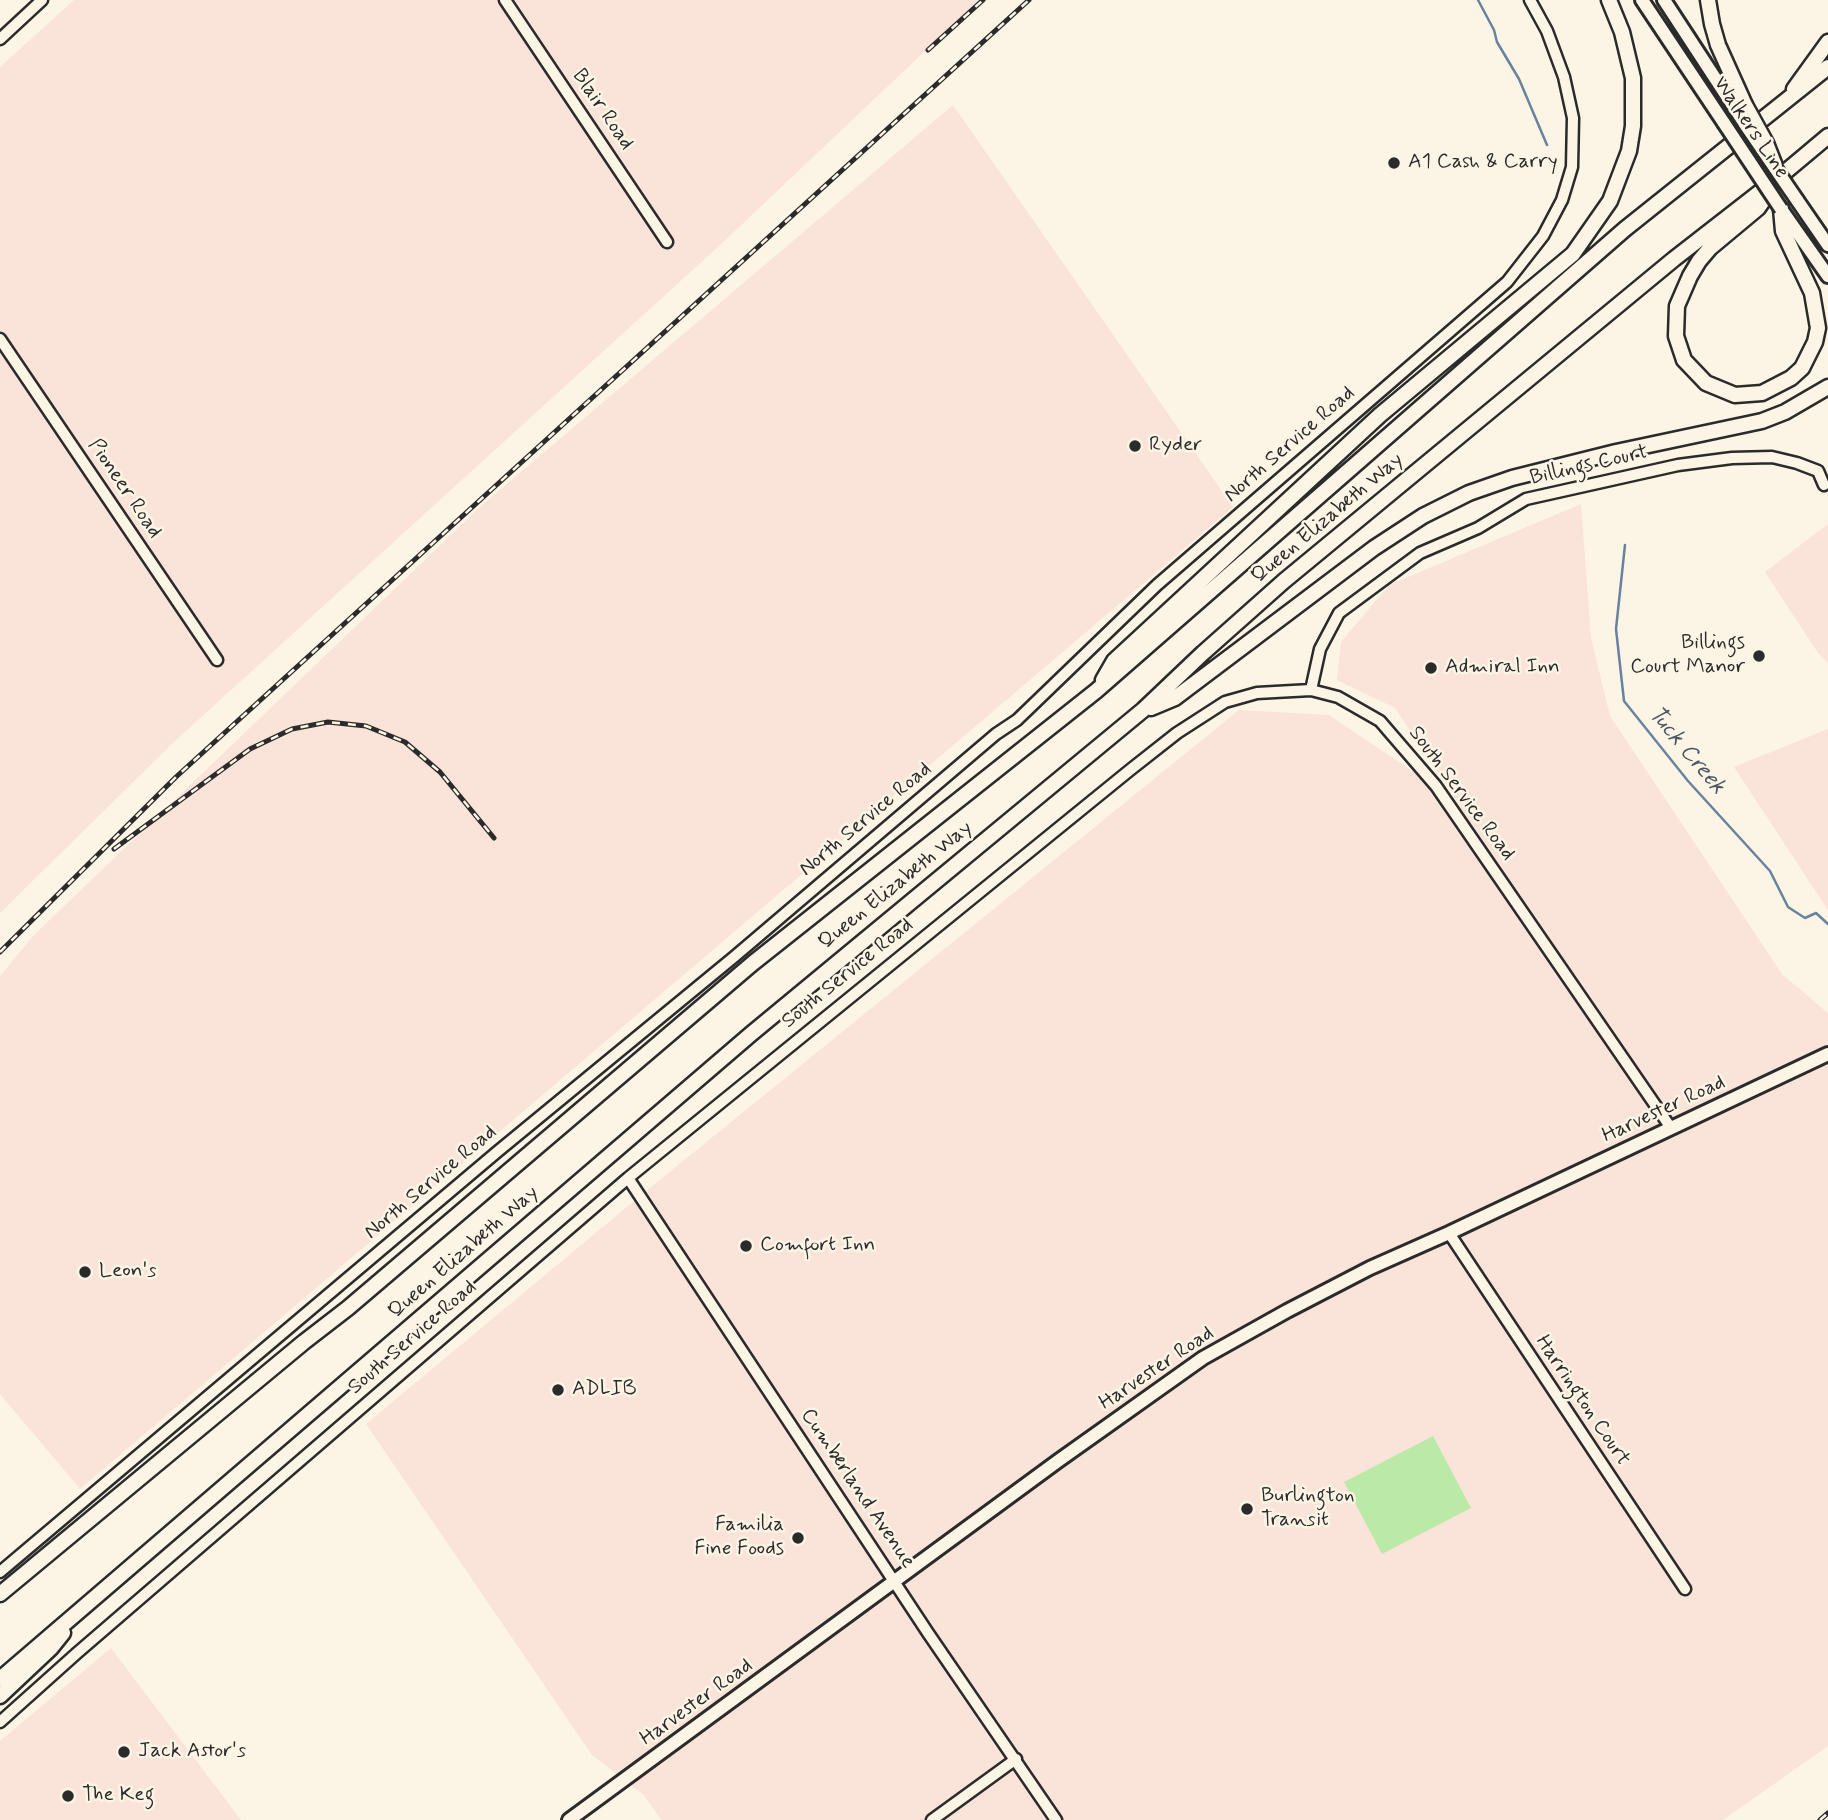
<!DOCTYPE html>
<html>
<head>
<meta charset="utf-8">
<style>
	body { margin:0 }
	canvas { display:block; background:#fcf5e5 }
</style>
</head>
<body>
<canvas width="1828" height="1820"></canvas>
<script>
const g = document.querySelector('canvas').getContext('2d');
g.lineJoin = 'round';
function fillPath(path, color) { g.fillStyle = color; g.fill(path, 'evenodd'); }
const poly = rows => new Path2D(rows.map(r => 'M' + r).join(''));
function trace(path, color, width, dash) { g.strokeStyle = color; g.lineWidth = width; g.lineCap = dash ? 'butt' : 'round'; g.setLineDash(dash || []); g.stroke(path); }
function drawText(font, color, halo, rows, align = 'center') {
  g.font = font + ' Mynerve,sans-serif'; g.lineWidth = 5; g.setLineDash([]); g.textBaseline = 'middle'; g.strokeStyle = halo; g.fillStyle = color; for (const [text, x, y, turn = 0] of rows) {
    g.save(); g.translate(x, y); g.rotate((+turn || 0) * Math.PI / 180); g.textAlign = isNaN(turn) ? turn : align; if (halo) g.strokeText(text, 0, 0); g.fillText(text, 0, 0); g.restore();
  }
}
fillPath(poly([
	[74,0,979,0,718,247,175,741,0,913,0,67],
	[953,105,1233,507,80,1489,0,1394,0,976,34,935,482,505],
	[1581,504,1591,638,1610,716,1782,974,1828,1013,1828,1746,1723,1820,661,1820,644,1795,592,1755,366,1424,646,1191,1239,710,1329,715,1457,801,1395,708,1337,680,1341,642,1389,585],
	[1828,524,1828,663,1818,653,1765,572],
	[1828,729,1828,910,1734,767],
	[111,1648,226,1800,241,1820,0,1820,0,1741]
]), '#fae3d8');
fillPath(poly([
	[1433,1436,1471,1508,1382,1554,1344,1482]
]), '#bbeaa8');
trace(poly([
	[1478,0,1494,30,1497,42,1519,79,1547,145],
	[1625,545,1616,629,1624,701,1688,781,1770,871,1788,907,1805,918,1816,913,1828,924]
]), '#68839e', 2.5);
const minor = poly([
	[505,0,667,242],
	[0,39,42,0],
	[0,339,217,660],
	[1311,690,1320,649,1339,613,1420,553,1478,528,1526,499,1678,465,1732,458,1772,457,1797,463,1818,471,1824,485],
	[628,1178,928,1633,1056,1820],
	[1449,1233,1685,1589],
	[0,1572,497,1152,734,957,996,734,1017,720,1157,585,1507,282,1543,236,1562,200,1572,167,1573,118,1564,77,1547,31,1530,0],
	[0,1722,77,1653,628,1178,1130,770,1177,733,1225,702,1257,693,1311,690,1338,697,1380,721,1436,786,1671,1128],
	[932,1820,1016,1759]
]);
const major = poly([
	[1642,0,1724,123],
	[1664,0,1745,124],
	[1797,200,1828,245],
	[1781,209,1828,276],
	[569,1820,1058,1461,1203,1358,1287,1311,1370,1268,1449,1233,1828,1054]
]);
const highway = poly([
	[1708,0,1712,24,1718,45,1745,105],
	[1794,89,1828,42],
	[1769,192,1758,208,1710,248,1699,261,1690,276,1677,306,1676,336,1684,360,1706,383,1735,395,1762,393,1791,378,1802,368,1815,342,1818,328,1812,293,1783,231,1781,209],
	[1103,680,1114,661,1380,415,1573,254,1610,201,1629,151,1633,126,1633,78,1622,32,1609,0],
	[1151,708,1175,698,1374,548,1423,516,1469,493,1512,478,1616,452,1762,421,1785,412,1828,387],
	[0,1594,304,1342,348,1308,753,963,1096,691,1625,229,1828,67],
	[0,1679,751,1034,1143,710,1203,653,1284,581,1674,259,1778,178,1828,136],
	[0,1696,51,1648,63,1633]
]);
trace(minor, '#2b2b2b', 15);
trace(major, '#2b2b2b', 18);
trace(highway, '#2b2b2b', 19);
trace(minor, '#fcf5e5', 10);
trace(major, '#fcf5e5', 12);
trace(highway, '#fcf5e5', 14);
const rail = poly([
	[928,50,983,0],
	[114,849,250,749,292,729,328,722,366,726,405,742,440,772,494,838],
	[0,952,176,777,1029,0],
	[1820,1820,1828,1813]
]);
trace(rail, '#2b2b2b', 5);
trace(rail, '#fcf5e5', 2.5, [8]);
const majorBridge = poly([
	[1724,123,1781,209],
	[1745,124,1797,200]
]);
const highwayBridge = poly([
	[1745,105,1766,143,1775,166]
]);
trace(majorBridge, '#2b2b2b', 18, []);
trace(highwayBridge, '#2b2b2b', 19, []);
trace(majorBridge, '#fcf5e5', 12);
trace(highwayBridge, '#fcf5e5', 14);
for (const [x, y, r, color] of [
	[1394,163,7,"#2b2b2b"],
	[1135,446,7,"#2b2b2b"],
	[1759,656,7,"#2b2b2b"],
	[1431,668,7,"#2b2b2b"],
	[746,1246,7,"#2b2b2b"],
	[85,1272,7,"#2b2b2b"],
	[558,1390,7,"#2b2b2b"],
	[1247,1509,7,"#2b2b2b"],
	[798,1538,7,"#2b2b2b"],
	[124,1752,7,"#2b2b2b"],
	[68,1796,7,"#2b2b2b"]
]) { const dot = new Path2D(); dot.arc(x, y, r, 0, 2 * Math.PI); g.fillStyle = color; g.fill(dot); trace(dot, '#fcf5e5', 2.5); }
drawText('21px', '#2b2b2b', '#fcf5e5', [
	["Blair Road",602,110,56],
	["Walkers Line",1750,128,56],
	["North Service Road",1290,445,-41],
	["Billings Court",1589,466,-13],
	["Pioneer Road",124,489,56],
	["Queen Elizabeth Way",1328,519,-40],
	["South Service Road",1461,794,53],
	["North Service Road",866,820,-40],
	["Queen Elizabeth Way",896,886,-39],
	["South Service Road",848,974,-39],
	["Harvester Road",1664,1110,-25],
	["North Service Road",431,1183,-40],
	["Queen Elizabeth Way",464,1253,-41],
	["South Service Road",413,1338,-41],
	["Harvester Road",1157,1369,-34],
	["Harrington Court",1582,1401,56],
	["Cumberland Avenue",857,1489,56],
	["Harvester Road",697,1703,-36]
]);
drawText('21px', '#2b2b2b', '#fcf5e5', [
	["A1 Cash & Carry",1408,163],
	["Ryder",1149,446],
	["Billings",1745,644,"right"],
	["Court Manor",1745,668,"right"],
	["Admiral Inn",1445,668],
	["Comfort Inn",760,1246],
	["Leon's",99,1272],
	["ADLIB",572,1390],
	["Burlington",1261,1497],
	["Transit",1261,1521],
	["Familia",784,1526,"right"],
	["Fine Foods",784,1550,"right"],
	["Jack Astor's",138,1752],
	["The Keg",82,1796]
], 'left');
drawText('italic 23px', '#495764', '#fcf5e5', [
	["Tuck Creek",1686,751,50]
]);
</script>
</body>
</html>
